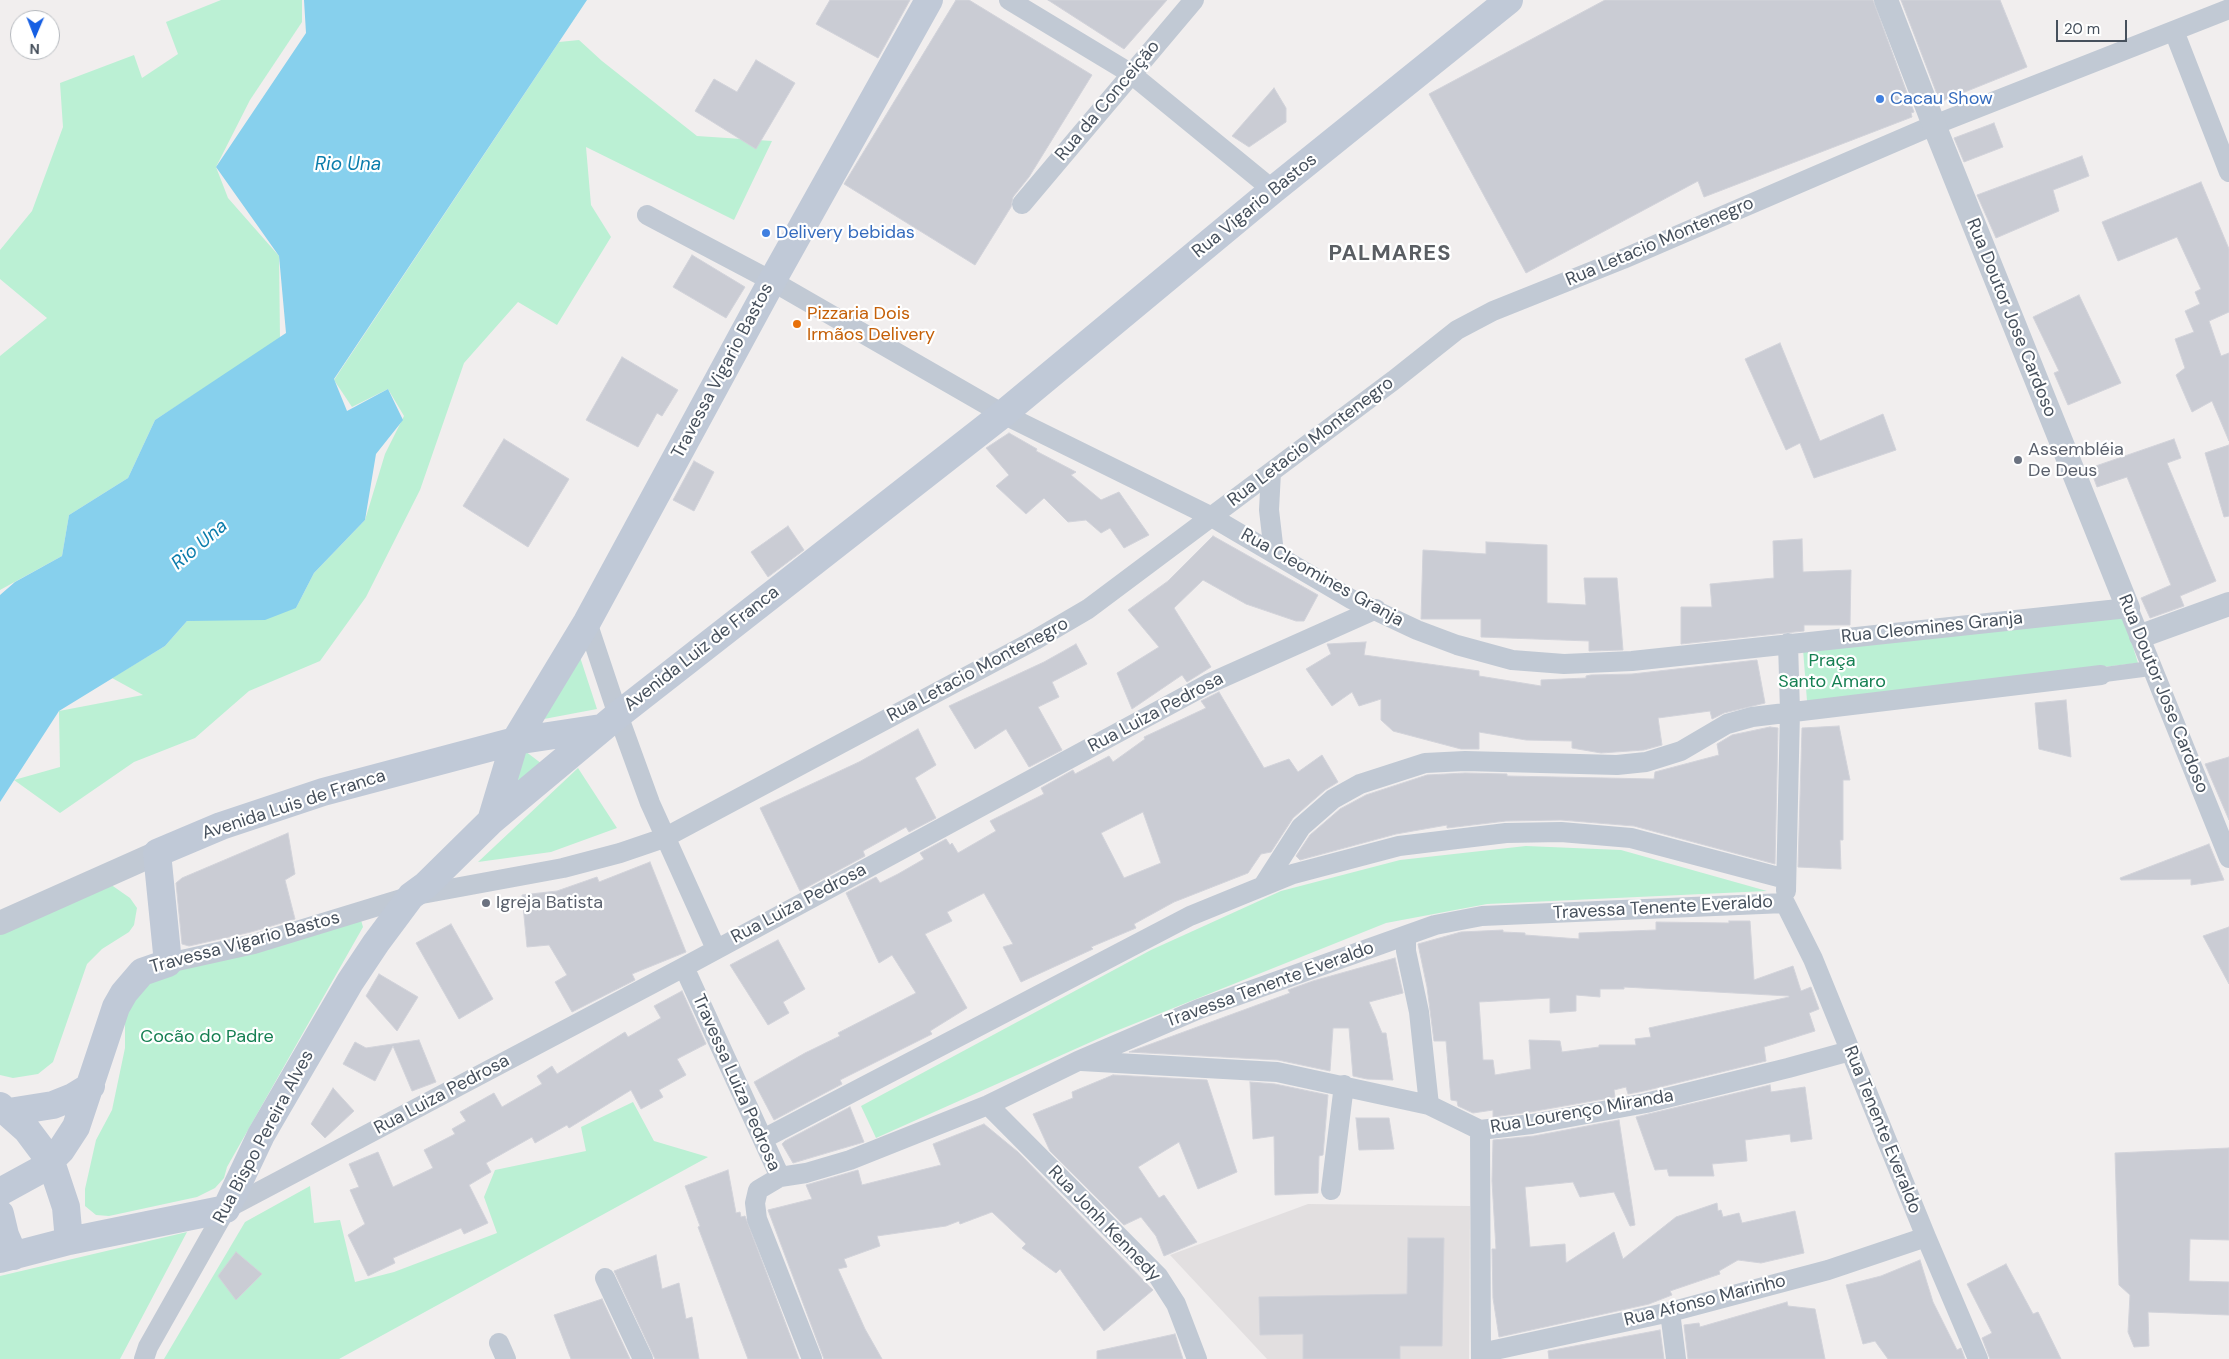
<!DOCTYPE html>
<html>
<head>
<meta charset="utf-8">
<style>
	body { margin:0 }
	#map { position:relative; width:2229px; height:1359px; overflow:hidden; background:#f1eeee; font-family:"DM Sans",sans-serif }
	canvas { display:block }
	.north { position:absolute; left:10px; top:10px; width:50px; height:50px; box-sizing:border-box; background:#fff; border:1px solid #b5b9be; border-radius:50%; rotate:181deg; font-size:14px; font-weight:700; line-height:20px; text-align:center; color:#46505c }
	.north::after { content:''; display:block; margin:auto; width:18px; height:22px; background:#165fe3; clip-path:polygon(50% 0,100% 100%,50% 72%,0 100%) }
	.scale { position:absolute; left:2056px; top:20px; width:71px; height:22px; box-sizing:border-box; border:2px solid #46505c; border-top:0; padding-left:6px; font-size:15px; line-height:18px; white-space:nowrap; color:#46505c; -webkit-text-stroke:4px #fff; paint-order:stroke }
</style>
</head>
<body>
<div id="map">
<canvas width="2229" height="1359"></canvas>
<div class="north">N</div>
<div class="scale">20 m</div>
</div>
<script>
const g = document.querySelector('canvas').getContext('2d');
g.lineJoin = 'round';
function fillPath(path, color) { g.fillStyle = color; g.fill(path, 'evenodd'); }
const poly = rows => new Path2D(rows.map(r => 'M' + r).join(''));
function trace(path, color, width, dash) { g.strokeStyle = color; g.lineWidth = width; g.lineCap = dash ? 'butt' : 'round'; g.setLineDash(dash || []); g.stroke(path); }
function drawText(font, color, halo, rows, align = 'center') {
  g.font = font + ' "DM Sans",sans-serif'; g.lineWidth = 4.5; g.setLineDash([]); g.textBaseline = 'middle'; g.strokeStyle = halo; g.fillStyle = color; for (const [text, x, y, turn = 0] of rows) {
    g.save(); g.translate(x, y); g.rotate((+turn || 0) * Math.PI / 180); g.textAlign = isNaN(turn) ? turn : align; if (halo) g.strokeText(text, 0, 0); g.fillText(text, 0, 0); g.restore();
  }
}
fillPath(poly([
	[1308,1204,1470,1206,1469,1359,1267,1359,1170,1255]
]), '#e2dfe0');
fillPath(poly([
	[221,0,302,0,302,22,250,100,216,167,228,198,279,256,280,339,155,420,128,478,69,515,62,556,0,590,0,356,47,318,0,279,0,250,32,211,63,127,60,83,134,55,142,78,178,54,166,22],
	[579,40,602,61,697,136,772,141,734,220,586,147,591,205,611,237,557,325,518,302,464,363,420,490,366,597,320,661,249,691,195,738,134,762,60,813,14,780,60,767,59,711,143,695,112,678,165,646,187,621,296,608,314,573,365,520,385,454,404,416,388,389,352,407,334,380,559,42],
	[2124,618,2138,663,1807,701,1803,649],
	[580,657,597,709,544,719],
	[525,751,546,767,490,815],
	[578,768,617,828,551,852,478,862],
	[1526,846,1621,850,1767,891,1487,904,1386,923,1111,1033,876,1138,861,1106,1151,950,1281,891,1400,860],
	[110,884,130,898,137,908,134,925,129,932,102,949,87,964,53,1062,38,1074,13,1078,0,1075,0,926],
	[361,920,363,927,227,1167,224,1178,215,1188,197,1197,109,1216,96,1215,85,1206,85,1189,96,1140,112,1110,125,1048,125,1007,155,963],
	[633,1102,654,1141,708,1157,339,1359,164,1359,245,1222,310,1186,314,1223,340,1220,355,1282,394,1272,497,1233,484,1197,495,1170,586,1151,581,1127],
	[187,1232,120,1359,0,1359,0,1276]
]), '#bbf0d4');
fillPath(poly([
	[304,0,587,0,334,379,347,411,388,389,403,420,376,454,365,520,314,573,296,608,265,620,187,621,165,646,59,711,0,802,0,595,15,582,62,556,69,515,128,478,155,420,286,333,279,256,216,167,306,33]
]), '#87d0ed');
const building = poly([
	[830,0,910,0,878,58,816,24,830,0],
	[956,0,969,0,1092,75,1029,177,1013,197,1011,207,975,265,844,184,956,0],
	[1048,0,1167,0,1124,49,1048,0],
	[1605,0,1873,0,1914,112,1911,113,1912,117,1704,197,1698,181,1526,273,1429,94,1605,0],
	[1901,0,2000,0,2027,67,1940,102,1901,0],
	[756,60,795,83,756,149,695,111,714,79,737,92,756,60],
	[1274,88,1286,108,1286,122,1249,147,1232,136,1274,88],
	[1994,123,2003,147,1964,162,1954,138,1994,123],
	[2082,156,2089,176,2053,190,2059,211,1996,238,1977,195,2082,156],
	[2201,182,2229,249,2229,312,2209,321,2221,356,2229,353,2229,441,2212,401,2192,412,2176,375,2185,368,2175,339,2194,332,2185,311,2200,304,2195,292,2201,289,2177,237,2118,261,2102,222,2201,182],
	[692,255,745,287,726,318,673,287,692,255],
	[2079,295,2121,383,2068,405,2054,373,2059,371,2033,317,2079,295],
	[1780,343,1820,441,1883,414,1896,450,1814,478,1800,443,1786,450,1745,359,1780,343],
	[622,357,678,390,662,416,657,413,638,447,586,420,622,357],
	[1009,433,1037,449,1036,451,1076,472,1071,475,1101,500,1119,492,1149,535,1124,548,1110,528,1101,533,1086,520,1068,522,1044,498,1026,514,996,486,1009,475,986,448,1009,433],
	[504,439,569,479,528,547,463,506,504,439],
	[2174,439,2181,458,2167,463,2216,581,2180,596,2184,606,2150,618,2141,598,2171,585,2127,477,2097,487,2090,468,2174,439],
	[2229,445,2229,516,2224,517,2205,453,2229,445],
	[694,461,714,472,694,511,673,500,694,461],
	[788,526,804,550,768,577,751,552,788,526],
	[1213,536,1318,595,1304,621,1296,621,1246,604,1203,580,1174,608,1211,667,1187,682,1182,675,1132,709,1117,673,1159,647,1128,610,1168,581,1213,536],
	[1802,539,1803,572,1851,570,1850,625,1804,625,1804,631,1681,644,1681,607,1712,607,1710,584,1774,578,1773,541,1802,539],
	[1486,542,1547,545,1547,603,1586,605,1584,578,1617,578,1623,650,1589,651,1589,641,1481,637,1481,619,1421,619,1423,550,1486,554,1486,542],
	[1366,642,1364,655,1479,671,1479,676,1541,686,1541,680,1586,678,1586,676,1591,675,1632,674,1757,660,1765,703,1724,713,1712,719,1710,711,1658,718,1662,745,1644,750,1601,753,1572,748,1572,741,1526,740,1479,732,1479,749,1461,749,1393,731,1381,720,1381,699,1359,706,1352,692,1332,706,1306,669,1331,654,1327,644,1366,642],
	[1076,644,1087,664,1052,682,1059,697,1038,707,1062,750,1029,767,1006,729,975,749,949,706,1044,662,1076,644],
	[1219,692,1264,768,1289,759,1298,772,1322,755,1338,782,1325,790,1293,818,1271,852,1261,854,1248,873,1174,902,1134,924,1136,928,1091,947,1093,949,1021,982,1003,947,1013,944,984,893,947,912,952,921,925,934,967,1008,930,1031,932,1034,840,1080,842,1084,774,1120,754,1082,805,1053,840,1036,838,1033,916,993,892,955,879,963,846,893,876,877,880,883,898,874,924,859,920,853,946,839,950,845,952,843,958,853,996,831,990,821,1044,794,1041,788,1073,770,1075,774,1109,756,1113,762,1145,739,1144,737,1206,708,1201,701,1219,692],
	[1143,812,1161,863,1124,878,1101,833,1143,812],
	[2066,700,2071,757,2039,749,2035,703,2066,700],
	[1839,726,1850,780,1843,780,1843,840,1840,840,1841,869,1798,867,1802,728,1839,726],
	[1770,727,1778,728,1775,864,1634,826,1561,820,1506,821,1447,828,1447,825,1396,834,1300,860,1296,856,1310,835,1340,809,1366,795,1427,775,1465,773,1507,774,1507,776,1654,779,1655,772,1719,755,1717,744,1732,735,1770,727],
	[918,729,936,765,915,778,936,818,909,832,906,827,863,851,865,856,800,891,760,808,859,762,918,729],
	[2229,757,2229,820,2205,764,2229,757],
	[288,833,295,874,285,880,295,919,251,932,189,946,182,944,176,883,182,878,288,833],
	[2209,844,2224,880,2191,885,2191,879,2121,880,2120,878,2209,844],
	[650,862,686,952,632,974,635,980,572,1012,555,982,567,975,549,945,527,947,522,895,557,891,597,877,599,882,650,862],
	[1729,921,1750,921,1754,980,1793,966,1801,991,1811,987,1819,1009,1809,1013,1815,1031,1764,1047,1766,1061,1644,1091,1628,1094,1626,1087,1614,1090,1615,1097,1530,1112,1493,1117,1493,1110,1473,1113,1458,1106,1457,1101,1451,1100,1446,1041,1434,1041,1427,987,1418,944,1461,932,1503,930,1503,932,1525,933,1525,935,1579,939,1579,933,1656,930,1656,922,1729,923,1729,921],
	[1624,987,1789,996,1789,997,1649,1028,1651,1037,1635,1039,1636,1045,1599,1045,1599,1047,1562,1052,1560,1041,1529,1040,1531,1069,1495,1075,1493,1060,1483,1060,1479,1002,1550,998,1550,1013,1576,1011,1576,995,1600,997,1600,989,1624,989,1624,987],
	[451,924,493,999,459,1019,416,943,451,924],
	[2229,927,2229,984,2203,936,2229,927],
	[778,940,805,989,783,1002,789,1013,768,1025,730,965,778,940],
	[1395,958,1403,993,1369,1002,1382,1033,1386,1033,1393,1080,1367,1079,1353,1076,1349,1028,1333,1028,1330,1071,1278,1060,1129,1052,1290,993,1288,990,1313,981,1395,958],
	[379,974,418,997,397,1031,366,996,379,974],
	[682,991,706,1044,677,1059,686,1075,659,1090,663,1097,641,1109,631,1090,569,1128,567,1125,535,1143,532,1137,486,1163,491,1172,469,1185,488,1223,464,1234,461,1228,393,1258,395,1263,368,1276,348,1235,365,1224,350,1190,359,1187,349,1164,378,1152,393,1187,433,1168,424,1150,455,1134,452,1129,466,1121,460,1112,494,1093,502,1107,542,1084,537,1076,552,1066,557,1074,625,1032,628,1037,661,1018,654,1006,682,991],
	[419,1040,436,1082,412,1091,393,1046,375,1081,343,1064,355,1042,366,1048,419,1040],
	[1113,1075,1207,1080,1237,1172,1198,1189,1179,1142,1138,1167,1159,1198,1164,1195,1197,1242,1164,1256,1156,1236,1141,1217,1124,1225,1050,1151,1033,1114,1073,1098,1072,1092,1113,1075],
	[1250,1082,1275,1084,1328,1095,1323,1155,1319,1156,1318,1193,1275,1195,1274,1136,1253,1139,1250,1082],
	[1770,1085,1771,1092,1805,1087,1812,1139,1791,1142,1790,1134,1745,1140,1747,1161,1712,1164,1714,1176,1669,1176,1667,1169,1655,1170,1636,1117,1770,1085],
	[333,1088,354,1111,325,1138,311,1124,333,1088],
	[850,1107,864,1142,793,1163,782,1144,785,1141,850,1107],
	[1356,1118,1389,1118,1394,1149,1359,1150,1356,1118],
	[1619,1120,1635,1225,1630,1226,1614,1192,1580,1197,1573,1182,1525,1187,1530,1247,1565,1244,1566,1263,1614,1232,1623,1259,1676,1217,1717,1203,1718,1211,1721,1210,1723,1217,1739,1213,1742,1223,1795,1211,1804,1253,1761,1263,1738,1260,1719,1271,1720,1274,1670,1291,1672,1295,1649,1304,1499,1337,1493,1298,1492,1249,1496,1249,1492,1181,1493,1140,1534,1136,1619,1120],
	[984,1124,1018,1152,1153,1290,1104,1331,1060,1269,1056,1273,1022,1248,1026,1244,992,1212,960,1224,959,1221,946,1226,877,1236,880,1246,844,1259,847,1267,838,1269,865,1329,882,1359,824,1359,768,1210,812,1199,806,1185,858,1170,862,1185,941,1165,933,1144,984,1124],
	[2229,1148,2229,1240,2190,1239,2189,1281,2229,1282,2229,1315,2148,1312,2149,1346,2134,1347,2128,1332,2130,1295,2119,1285,2115,1153,2229,1148],
	[728,1170,736,1213,740,1212,741,1217,745,1216,799,1359,748,1359,698,1227,700,1226,685,1186,728,1170],
	[1408,1238,1444,1238,1442,1346,1400,1346,1400,1359,1303,1359,1303,1334,1260,1335,1259,1297,1407,1294,1408,1238],
	[236,1252,262,1274,236,1300,218,1276,236,1252],
	[656,1255,662,1289,679,1283,686,1319,692,1317,699,1359,655,1359,614,1271,656,1255],
	[1920,1260,1933,1302,1957,1350,1961,1348,1965,1359,1888,1359,1875,1341,1863,1344,1846,1285,1881,1276,1920,1260],
	[2006,1264,2033,1314,2038,1312,2061,1359,1990,1359,1982,1338,1992,1333,1967,1284,2006,1264],
	[602,1299,630,1359,571,1359,554,1315,602,1299],
	[1787,1302,1788,1306,1815,1309,1825,1359,1688,1359,1684,1325,1699,1323,1700,1327,1787,1302],
	[1660,1330,1664,1359,1549,1359,1548,1351,1660,1330],
	[1175,1334,1183,1359,1097,1359,1097,1351,1175,1334]
]);
fillPath(building, '#caccd4');
trace(building, '#d2d3da', 1);
trace(poly([
	[2101,675,2154,668]
]), '#c1c9d4', 15);
trace(poly([
	[1009,0,1130,73,1273,190],
	[2174,31,2229,172],
	[1022,204,1194,0],
	[647,215,772,281,1003,414,1210,516,1351,599,1417,630,1457,645,1512,660,1564,664,1632,661,2128,608,2229,858],
	[1271,472,1269,510,1274,553],
	[587,622,618,715,650,803,716,949],
	[1263,886,1301,827,1333,799,1360,784,1425,763,1465,761,1617,765,1646,762,1681,751,1727,724,1752,717,2101,675],
	[1786,891,1790,711,1788,643],
	[1785,903,1813,959,1926,1237,1978,1359],
	[1406,936,1406,951,1419,1012,1429,1105],
	[168,963,254,944,411,896,563,868,620,853,664,838,1035,640,1088,609,1394,380,1457,330,1493,311,1623,259,1934,125,2229,9],
	[684,967,780,1177,758,1190,755,1203,757,1219,812,1359],
	[1081,1061,1277,1072,1429,1105,1480,1130,1532,1124,1646,1103,1788,1068,1850,1051],
	[988,1105,1158,1276,1176,1304,1197,1359],
	[1480,1130,1481,1359],
	[763,1139,1190,916,1293,874,1399,846,1506,833,1561,832,1631,838,1786,879],
	[780,1177,806,1173,850,1160,988,1105,1078,1061,1199,1009,1435,925,1482,916,1785,903],
	[1331,1190,1344,1085],
	[605,1278,643,1359],
	[1670,1312,1676,1359],
	[499,1343,506,1359],
	[1481,1353,1670,1312,1828,1270,1926,1237],
	[144,1359,148,1347,226,1209,684,967,1208,684,1376,609]
]), '#c1c9d4', 20);
trace(poly([
	[1886,0,1934,125,2128,608],
	[2141,636,2229,604],
	[0,923,157,853]
]), '#c1c9d4', 24);
trace(poly([
	[491,821,515,741,587,622,772,281,929,0],
	[0,1106,27,1130,51,1162,66,1207,69,1241],
	[9,1112,53,1105,73,1097,91,1086],
	[0,1192,42,1169,61,1150,76,1127,116,1007,124,993,142,972,168,963,157,853,221,826,323,792,515,741,601,728],
	[0,1214,5,1235,14,1256],
	[0,1259,69,1241,226,1209,261,1135,350,982,376,943,411,896,426,885,491,821,618,715,1003,414,1273,190,1509,0]
]), '#c0c9d7', 28);
for (const [x, y, r, color] of [
	[1880,99,5,"#3f7fe0"],
	[766,233,5,"#3f7fe0"],
	[797,324,5,"#e8710a"],
	[2018,460,5,"#6b7280"],
	[486,903,5,"#6b7280"]
]) { const dot = new Path2D(); dot.arc(x, y, r, 0, 2 * Math.PI); g.fillStyle = color; g.fill(dot); trace(dot, '#fff', 2); }
drawText('18px', '#366cbe', '#fff', [
	["Cacau Show",1890,99],
	["Delivery bebidas",776,233]
], 'left');
drawText('18px', '#46505c', '#fff', [
	["Rua da Conceição",1108,101,-50],
	["Rua Vigario Bastos",1255,206,-39],
	["Rua Letacio Montenegro",1660,242,-23],
	["Rua Doutor Jose Cardoso",2011,318,68],
	["Travessa Vigario Bastos",723,371,-62],
	["Rua Letacio Montenegro",1311,442,-37],
	["Rua Cleomines Granja",1322,578,29],
	["Rua Cleomines Granja",1932,628,-6],
	["Avenida Luiz de Franca",702,649,-38],
	["Rua Letacio Montenegro",978,670,-28],
	["Rua Doutor Jose Cardoso",2163,694,68],
	["Rua Luiza Pedrosa",1156,713,-28],
	["Avenida Luis de Franca",294,805,-18],
	["Rua Luiza Pedrosa",799,904,-28],
	["Travessa Tenente Everaldo",1663,908,-3],
	["Travessa Vigario Bastos",245,943,-15],
	["Travessa Tenente Everaldo",1270,985,-20],
	["Travessa Luiza Pedrosa",736,1083,66],
	["Rua Luiza Pedrosa",442,1095,-28],
	["Rua Lourenço Miranda",1582,1112,-10],
	["Rua Tenente Everaldo",1882,1130,68],
	["Rua Bispo Pereira Alves",264,1137,-62],
	["Rua Jonh Kennedy",1104,1224,46],
	["Rua Afonso Marinho",1705,1301,-14]
]);
drawText('18px', '#c56008', '#fff', [
	["Pizzaria Dois",807,314],
	["Irmãos Delivery",807,335]
], 'left');
drawText('18px', '#5b616d', '#fff', [
	["Assembléia",2028,450],
	["De Deus",2028,471],
	["Igreja Batista",496,903]
], 'left');
drawText('18px', '#157f52', '#fff', [
	["Praça",1832,661],
	["Santo Amaro",1832,682],
	["Cocão do Padre",207,1037]
]);
drawText('italic 19px', '#0a7cab', '#fff', [
	["Rio Una",348,165],
	["Rio Una",200,545,-40]
]);
g.letterSpacing = '1px';
drawText('bold 22px', '#5a5e63', '#fff', [
	["PALMARES",1390,254]
]);
g.letterSpacing = '0px';
</script>
</body>
</html>
